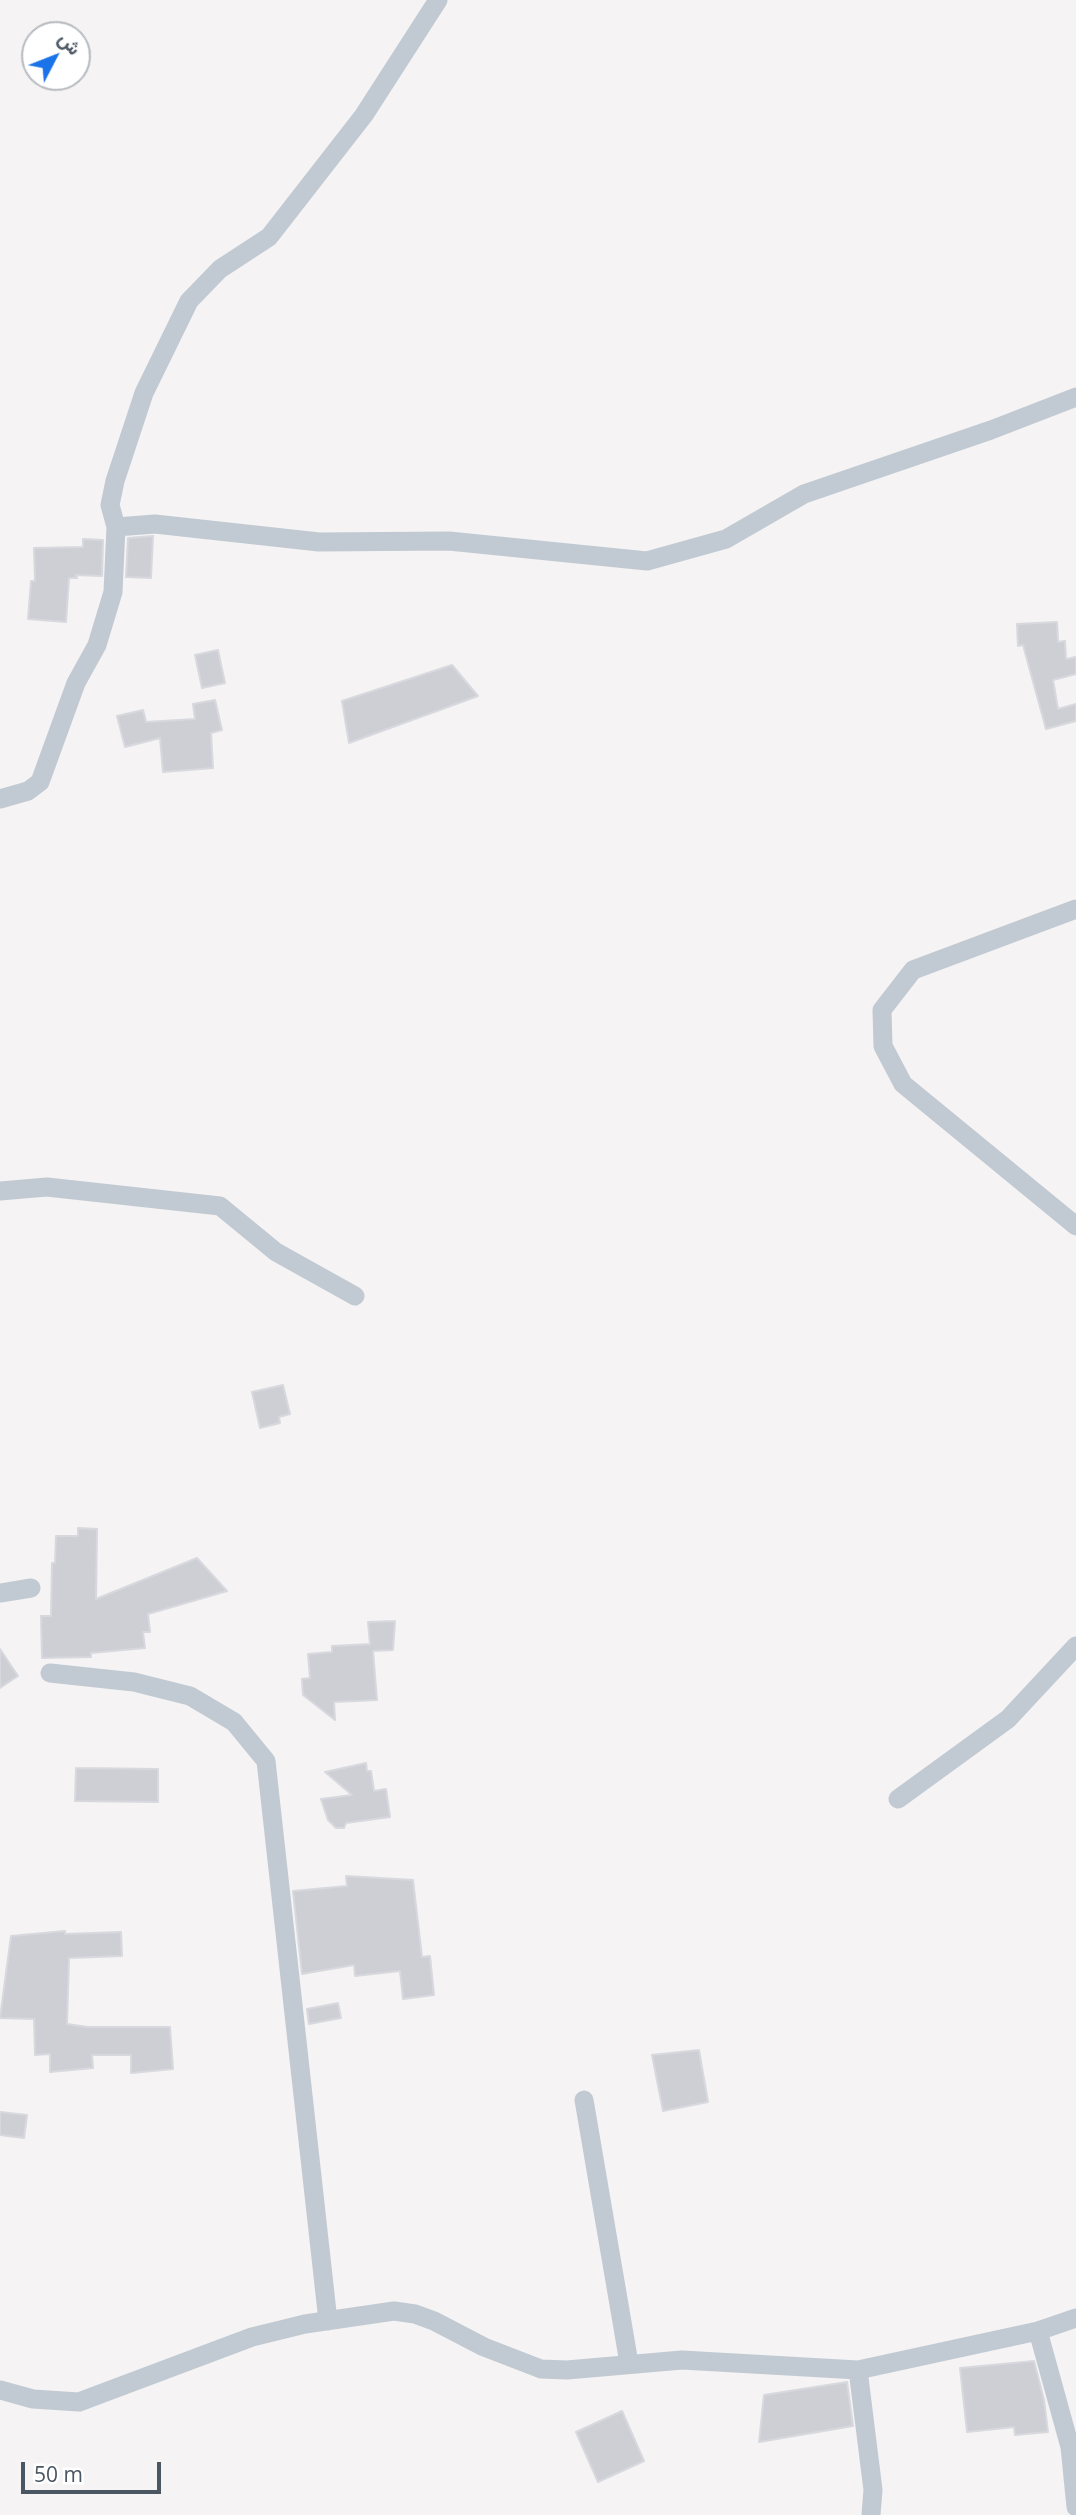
<!DOCTYPE html>
<html>
<head>
<meta charset="utf-8">
<style>
	body { margin:0 }
	#map { position:relative; width:1076px; height:2515px; overflow:hidden; background:#f5f3f3; font-family:"Open Sans",Vazirmatn,sans-serif }
	canvas { display:block }
	.north { position:absolute; left:21px; top:21px; width:70px; height:70px; box-sizing:border-box; background:#fff; border:2px solid #b7bbc0; border-radius:50%; rotate:48deg; font-size:19px; font-weight:700; line-height:28px; text-align:center; color:#4a5661 }
	.north::after { content:''; display:block; margin:auto; width:24px; height:32px; background:#1a73e8; clip-path:polygon(50% 0,100% 100%,50% 72%,0 100%) }
	.scale { position:absolute; left:21px; top:2462px; width:140px; height:32px; box-sizing:border-box; border:4px solid #4a5661; border-top:0; padding-left:9px; font-size:21px; line-height:24px; white-space:nowrap; color:#4a5661; -webkit-text-stroke:5px #fff; paint-order:stroke }
</style>
</head>
<body>
<div id="map">
<canvas width="1076" height="2515"></canvas>
<div class="north">ش</div>
<div class="scale">50 m</div>
</div>
<script>
const g = document.querySelector('canvas').getContext('2d');
g.lineJoin = 'round';
function fillPath(path, color) { g.fillStyle = color; g.fill(path, 'evenodd'); }
const poly = rows => new Path2D(rows.map(r => 'M' + r).join(''));
function trace(path, color, width, dash) { g.strokeStyle = color; g.lineWidth = width; g.lineCap = dash ? 'butt' : 'round'; g.setLineDash(dash || []); g.stroke(path); }
const building = poly([
	[153,536,151,578,126,577,128,538,153,536],
	[83,539,103,540,102,576,76,575,77,578,69,578,66,622,28,619,31,581,35,581,34,548,83,547,83,539],
	[1057,622,1058,642,1065,641,1066,659,1076,657,1076,674,1053,680,1058,709,1076,704,1076,721,1046,729,1023,645,1018,646,1017,624,1057,622],
	[218,650,225,683,202,688,195,655,218,650],
	[452,665,478,696,349,743,342,701,452,665],
	[215,700,222,730,211,733,213,768,163,772,160,738,125,747,117,716,143,710,146,722,195,719,193,704,215,700],
	[283,1385,290,1414,279,1417,280,1423,260,1428,252,1392,283,1385],
	[78,1528,97,1529,96,1599,197,1558,227,1591,148,1614,150,1632,143,1632,145,1648,91,1653,91,1657,42,1658,41,1616,51,1616,52,1563,55,1563,56,1536,78,1536,78,1528],
	[395,1621,393,1650,373,1651,377,1700,334,1702,335,1720,303,1695,302,1679,310,1678,308,1654,332,1652,332,1646,370,1644,368,1622,395,1621],
	[0,1649,18,1676,0,1688,0,1649],
	[366,1763,367,1771,371,1771,374,1791,386,1789,390,1817,346,1823,344,1828,336,1828,328,1820,321,1799,352,1795,325,1772,366,1763],
	[76,1768,158,1769,158,1802,75,1801,76,1768],
	[346,1876,413,1880,422,1957,430,1956,434,1995,403,1999,400,1971,355,1976,354,1965,302,1974,293,1891,347,1886,346,1876],
	[65,1931,65,1934,121,1932,122,1956,69,1958,67,2024,88,2027,170,2027,173,2069,131,2073,131,2055,92,2055,93,2068,50,2072,50,2054,35,2055,34,2019,0,2018,11,1936,65,1931],
	[338,2003,341,2018,309,2024,307,2009,338,2003],
	[699,2050,708,2102,663,2111,652,2055,699,2050],
	[0,2112,27,2115,24,2138,0,2135,0,2112],
	[1034,2361,1044,2400,1048,2432,1015,2435,1014,2427,967,2432,960,2368,1034,2361],
	[847,2382,853,2426,759,2442,764,2395,847,2382],
	[622,2411,644,2461,598,2482,576,2432,622,2411]
]);
fillPath(building, '#cdcfd5');
trace(building, '#d7d9de', 2);
trace(poly([
	[116,527,155,524,319,542,449,541,647,561,726,539,804,494,991,430,1076,397],
	[0,799,28,791,40,782,76,683,97,645,113,592,116,527,110,505,115,481,144,393,189,301,220,269,269,237,364,115,438,0],
	[1076,909,913,970,882,1010,883,1046,903,1084,1076,1226],
	[0,1191,47,1187,220,1206,276,1252,355,1296],
	[0,1593,31,1588],
	[50,1673,134,1682,190,1696,234,1722,266,1761,328,2321],
	[898,1799,1008,1719,1076,1646],
	[584,2100,629,2363],
	[1038,2331,1070,2447,1076,2507],
	[858,2370,873,2490,871,2515],
	[0,2390,33,2399,79,2402,252,2337,305,2324,394,2311,415,2314,434,2321,484,2347,541,2369,567,2370,682,2360,858,2370,1038,2331,1076,2318]
]), '#c1cad2', 19);
</script>
</body>
</html>
